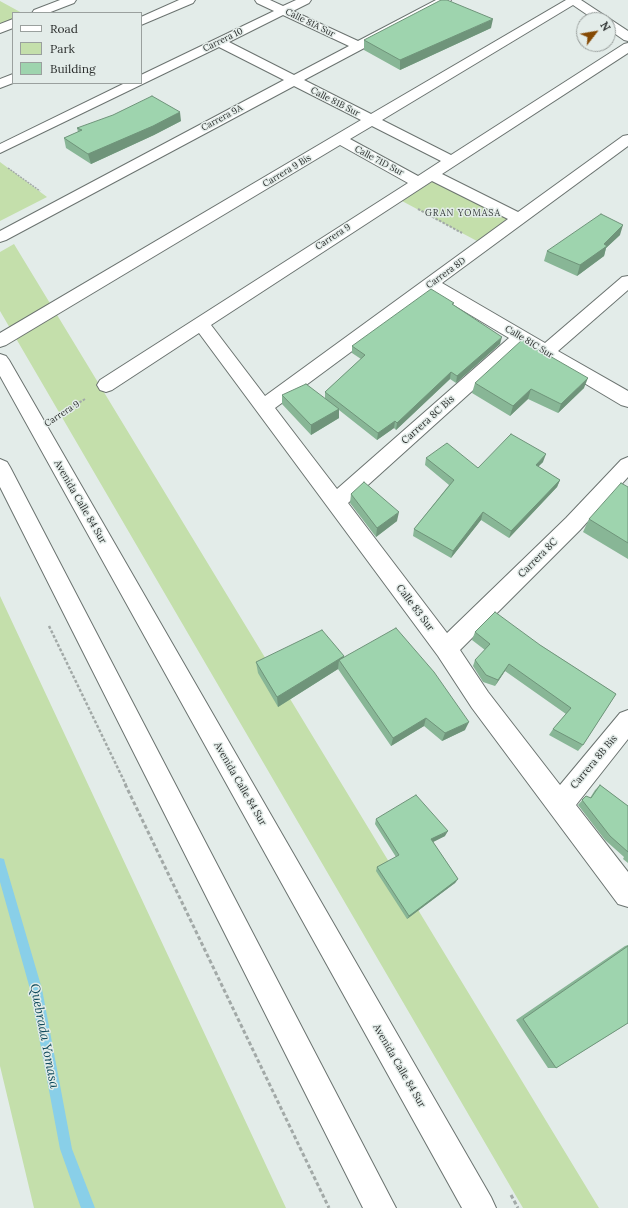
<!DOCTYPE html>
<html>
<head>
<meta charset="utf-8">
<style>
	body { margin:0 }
	#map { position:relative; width:628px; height:1208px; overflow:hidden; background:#e3ece9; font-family:Lora,serif }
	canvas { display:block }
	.legend { position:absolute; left:12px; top:12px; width:130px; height:72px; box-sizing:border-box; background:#e3ece9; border:1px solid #9aa09e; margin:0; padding:5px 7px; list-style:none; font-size:12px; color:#2c2f2e }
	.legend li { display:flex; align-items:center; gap:8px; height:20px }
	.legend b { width:20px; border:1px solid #9aa09e }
	.north { position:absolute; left:576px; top:12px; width:40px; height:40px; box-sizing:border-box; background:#e3ece9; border:1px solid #9aa09e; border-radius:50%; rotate:59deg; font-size:11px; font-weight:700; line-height:16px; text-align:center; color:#2c2f2e }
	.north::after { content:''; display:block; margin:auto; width:14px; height:18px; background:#854903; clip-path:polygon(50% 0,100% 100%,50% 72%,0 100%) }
</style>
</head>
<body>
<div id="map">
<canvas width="628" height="1208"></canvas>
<ul class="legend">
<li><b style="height:5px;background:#fff"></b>Road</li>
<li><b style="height:11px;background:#c4dfab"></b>Park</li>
<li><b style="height:11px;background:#9ed4ae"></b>Building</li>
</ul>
<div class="north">N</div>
</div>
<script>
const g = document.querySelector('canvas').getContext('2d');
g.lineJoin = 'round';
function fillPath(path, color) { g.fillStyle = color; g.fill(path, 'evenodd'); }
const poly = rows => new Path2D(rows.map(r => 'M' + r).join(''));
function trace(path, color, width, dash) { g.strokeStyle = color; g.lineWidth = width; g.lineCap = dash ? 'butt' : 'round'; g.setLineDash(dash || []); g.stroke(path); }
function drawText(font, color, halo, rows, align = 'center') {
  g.font = font + ' Lora,serif'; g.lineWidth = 3; g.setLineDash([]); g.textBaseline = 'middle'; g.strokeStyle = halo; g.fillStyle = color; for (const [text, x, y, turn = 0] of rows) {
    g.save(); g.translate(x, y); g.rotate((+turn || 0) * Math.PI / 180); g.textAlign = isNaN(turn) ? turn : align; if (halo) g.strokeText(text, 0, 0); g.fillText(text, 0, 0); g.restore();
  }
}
fillPath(poly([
	[0,1,22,13,13,13,13,26,0,32],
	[0,162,47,197,0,221],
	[436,179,510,218,477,241,402,201],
	[14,244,599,1208,523,1208,0,311,0,252],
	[0,596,286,1208,34,1208,0,1066]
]), '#c4dfab');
fillPath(poly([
	[0,858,4,859,5,863,42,989,72,1149,95,1208,81,1208,60,1149,30,989,0,882,0,858]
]), '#89cfe8');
const minor = poly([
	[60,0,76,0,74,3,48,13,32,13,34,10,60,0],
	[179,0,195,0,193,3,141,25,141,17,179,0],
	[255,0,270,0,283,6,296,0,311,0,309,3,293,11,358,41,436,0,451,0,449,3,304,80,371,114,566,0,581,0,628,31,628,41,624,40,608,29,608,20,595,20,573,5,382,120,451,155,624,44,628,43,628,53,442,174,518,212,623,136,628,135,628,146,442,283,545,343,622,277,628,276,628,290,558,351,628,391,628,407,621,405,522,346,348,503,447,633,566,518,621,460,628,457,628,477,580,530,460,650,488,692,560,785,620,713,628,710,628,739,576,805,628,872,628,907,618,904,472,708,438,656,199,333,112,390,106,392,100,390,97,385,100,380,408,183,340,145,6,345,0,347,0,333,361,120,294,86,6,240,0,242,0,231,284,80,219,47,0,153,0,144,125,83,141,83,141,75,274,11,257,3,255,0],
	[283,15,349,46,294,75,229,42,283,15],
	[372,126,441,161,418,176,350,139,372,126],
	[432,181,508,219,265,396,211,325,432,181],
	[432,292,509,338,337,489,275,408,432,292],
	[13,19,13,28,0,33,0,24,13,19],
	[13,74,13,83,0,88,0,79,13,74]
]);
const highway = poly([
	[0,354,6,356,9,360,491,1197,496,1208,462,1208,0,376,0,354],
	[0,459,7,462,10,467,396,1208,363,1208,0,487,0,459]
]);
trace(minor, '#6b7370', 2);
trace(highway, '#6b7370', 2);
trace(poly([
	[8,168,40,191]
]), '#a2a9a7', 1.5, [2, 1]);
trace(poly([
	[418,209,462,233],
	[59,415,85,399]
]), '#a2a9a7', 2, [2.5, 1.5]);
trace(poly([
	[49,626,126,785]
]), '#a2a9a7', 2.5, [3, 2]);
trace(poly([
	[125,784,329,1208],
	[511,1195,518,1208]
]), '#a2a9a7', 3, [4, 2.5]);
fillPath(minor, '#fff');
fillPath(highway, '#fff');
fillPath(poly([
	[491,28,400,70,364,50,364,40],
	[181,121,154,135,91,164,66,148,64,138,78,132,77,128],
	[620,235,606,248,604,256,577,276,544,261,547,251],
	[454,305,500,344,456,383,450,379,396,430,394,428,377,440,339,410,339,418,311,435,282,404,282,395,325,398,325,392,361,359,352,353,352,346],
	[475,383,584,388,558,413,528,399,510,416,472,393],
	[426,458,478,468,543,462,538,466,560,480,557,487,509,538,481,520,451,558,413,536,414,529,449,485,425,465],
	[628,487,628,559,583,532,589,519],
	[351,494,397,521,376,537,350,503],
	[475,632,540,645,616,694,583,745,578,751,549,735,553,729,566,714,505,671,495,686,483,682,473,666,475,660,485,650,472,640],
	[344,656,344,658,465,730,442,741,424,726,391,746,338,669,278,707,258,673,256,662],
	[600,785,628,806,628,863,623,859,624,857,605,840,578,805,586,796,590,798,595,790],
	[376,819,445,836,433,842,458,879,455,883,407,919,376,871,377,867,396,857,375,824],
	[628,945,628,1023,556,1068,548,1068,516,1020,625,946]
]), '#88b696');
fillPath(poly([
	[493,19,491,28,400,70,400,60],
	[180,112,181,121,154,135,91,164,88,154],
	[623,225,620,235,606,248,604,256,577,276,580,265],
	[502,337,500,344,456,383,457,376],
	[451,372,450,379,396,430,397,423],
	[588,378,584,388,558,413,561,404],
	[531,389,528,399,510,416,513,406],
	[339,409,339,418,311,435,311,425],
	[395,421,394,428,377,440,378,433],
	[546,454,543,462,533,472,536,465],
	[560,480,557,487,509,538,511,531],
	[399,512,397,521,376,537,377,528],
	[483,512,481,520,451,558,453,551],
	[344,656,343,666,339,660,338,669,278,707,277,697],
	[509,664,505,671,495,686,498,680],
	[426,718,424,726,391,746,393,738],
	[469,722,465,730,442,741,445,733],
	[448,831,445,836,429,844,431,839],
	[458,879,455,883,407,919,409,916]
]), '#6f947a');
const building = poly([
	[441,0,447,0,493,19,400,60,364,40,441,0],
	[152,96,180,112,153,126,88,154,64,138,82,130,77,128,113,115,152,96],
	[601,214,623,225,604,244,607,246,580,265,547,251,601,214],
	[431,289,454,303,452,304,502,337,457,376,451,372,397,423,395,421,378,433,325,392,365,355,352,346,431,289],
	[522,340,588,378,561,404,531,389,513,406,475,383,522,340],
	[306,384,339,409,311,425,282,395,306,384],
	[511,434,546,454,536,465,560,480,511,531,483,512,453,551,414,529,454,480,426,458,447,443,478,468,511,434],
	[364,482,399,512,377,528,351,494,364,482],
	[621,483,628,487,628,543,589,519,621,483],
	[495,612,540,645,616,694,583,745,553,729,571,708,509,664,498,680,486,675,475,660,490,644,475,632,495,612],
	[396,628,434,672,469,722,445,733,426,718,393,738,339,660,396,628],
	[322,630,344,656,277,697,256,662,322,630],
	[600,785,628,806,628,852,610,836,582,800,586,796,591,798,600,785],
	[416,795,448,831,431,839,458,879,409,916,377,867,399,855,376,819,416,795],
	[628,946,628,1023,556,1068,523,1019,628,946]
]);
fillPath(building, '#9ed4ae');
trace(building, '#6f947a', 1);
drawText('9px', '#2c2f2e', '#e3ece9', [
	["Calle 81A Sur",310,23,26],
	["Carrera 10",223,40,-26],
	["Calle 81B Sur",335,102,27],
	["Carrera 9A",222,118,-28],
	["Calle 71D Sur",379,161,28],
	["Carrera 9 Bis",287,171,-31],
	["Carrera 9",333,237,-33],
	["Carrera 8D",446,273,-36],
	["Calle 81C Sur",529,342,31],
	["Carrera 9",62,414,-33]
]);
g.letterSpacing = '1px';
drawText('9px', '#343b39', '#e3ece9', [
	["GRAN YOMASA",463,213]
]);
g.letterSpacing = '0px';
drawText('10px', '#2c2f2e', '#e3ece9', [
	["Carrera 8C Bis",428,420,-42],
	["Avenida Calle 84 Sur",80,502,60],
	["Carrera 8C",538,558,-45],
	["Calle 83 Sur",415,608,53],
	["Carrera 8B Bis",594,762,-50],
	["Avenida Calle 84 Sur",240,784,60],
	["Avenida Calle 84 Sur",399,1066,60]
]);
drawText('italic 13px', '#104b5d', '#e3ece9', [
	["Quebrada Yomasa",44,1036,79]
]);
</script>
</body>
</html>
